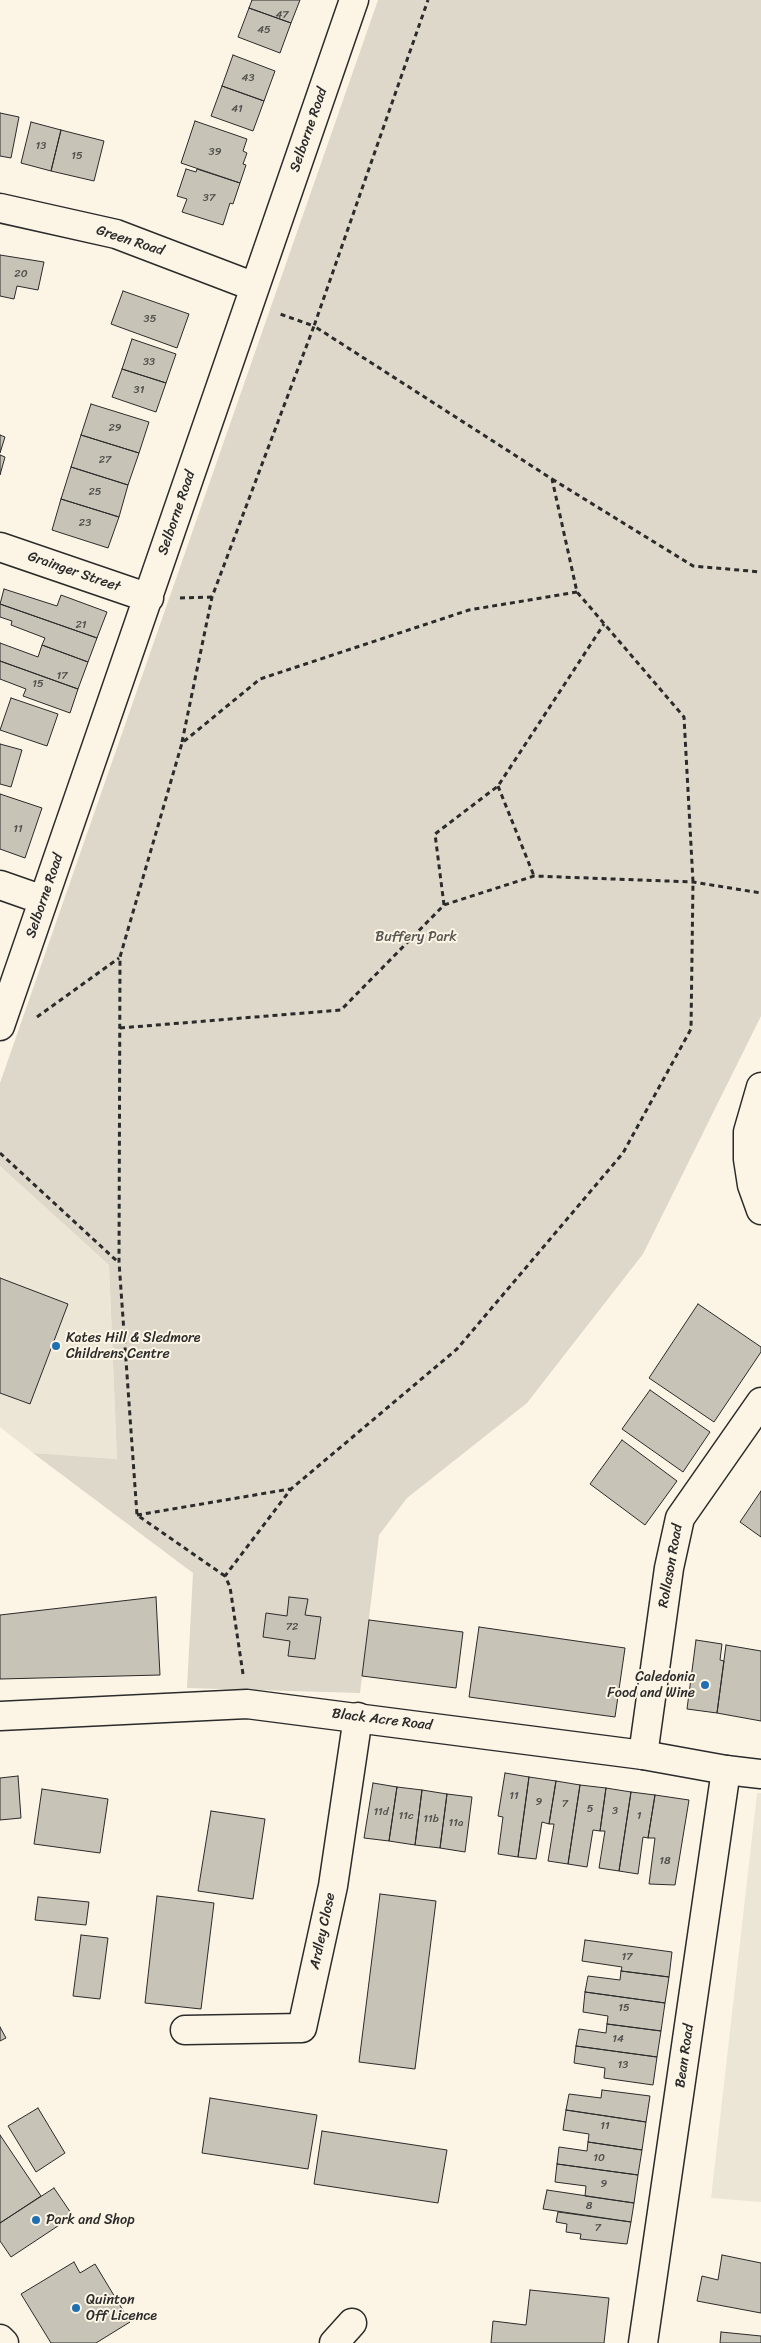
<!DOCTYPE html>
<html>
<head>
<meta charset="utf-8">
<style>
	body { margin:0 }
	canvas { display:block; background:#fcf5e5 }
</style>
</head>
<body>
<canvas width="761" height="2343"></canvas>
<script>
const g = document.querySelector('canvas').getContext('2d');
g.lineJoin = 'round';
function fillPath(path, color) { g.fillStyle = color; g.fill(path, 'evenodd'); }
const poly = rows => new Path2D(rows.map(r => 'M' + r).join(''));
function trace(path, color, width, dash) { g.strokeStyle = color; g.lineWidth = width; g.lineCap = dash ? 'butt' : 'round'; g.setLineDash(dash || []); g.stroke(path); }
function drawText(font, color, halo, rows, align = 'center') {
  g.font = font + ' Sriracha,sans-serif'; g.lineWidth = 4; g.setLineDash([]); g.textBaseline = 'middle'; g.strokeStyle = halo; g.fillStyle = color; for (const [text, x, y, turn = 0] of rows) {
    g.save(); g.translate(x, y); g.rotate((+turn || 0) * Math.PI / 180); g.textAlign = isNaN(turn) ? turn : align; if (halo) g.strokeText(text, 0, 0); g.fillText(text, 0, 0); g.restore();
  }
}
fillPath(poly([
	[0,1166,109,1265,117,1459,33,1453,0,1427],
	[757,1793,761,1793,761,2202,711,2198]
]), '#ece6d7');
fillPath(poly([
	[378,0,761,0,761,1016,643,1254,527,1403,407,1498,379,1535,360,1693,187,1688,193,1573,33,1453,117,1459,109,1265,0,1166,0,1083]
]), '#ded8ca');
const building = poly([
	[252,0,300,0,291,23,249,8,252,0],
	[249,8,291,23,280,53,238,37,249,8],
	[233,55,275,71,264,101,222,86,233,55],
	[222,86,264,101,253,131,211,116,222,86],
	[0,113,19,117,11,158,0,156,0,113],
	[195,121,247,139,243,151,247,153,243,164,246,165,240,183,181,163,195,121],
	[31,122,61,130,51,171,21,163,31,122],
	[61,130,104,141,94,181,51,171,61,130],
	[186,169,196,172,197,169,240,183,233,204,230,203,223,225,182,212,187,199,177,196,186,169],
	[0,255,44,262,38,290,17,286,14,299,0,296,0,255],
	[123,291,189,314,177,348,111,324,123,291],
	[132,339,176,354,166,383,122,369,132,339],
	[122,369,166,383,156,412,112,397,122,369],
	[91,404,149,422,139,453,81,435,91,404],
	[0,435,5,437,0,453,0,435],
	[81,435,139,453,128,485,71,467,81,435],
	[0,455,5,457,0,475,0,455],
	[71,467,128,485,119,517,61,499,71,467],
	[61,499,119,517,108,548,52,530,61,499],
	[4,589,57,606,61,595,107,612,97,638,0,604,4,589],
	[0,604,97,638,88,662,42,645,45,638,11,625,12,621,0,617,0,604],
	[0,643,38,657,42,645,88,662,78,689,0,661,0,643],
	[0,661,78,689,70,713,23,696,26,689,0,679,0,661],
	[11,698,58,714,47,746,0,730,11,698],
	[0,744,22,750,11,787,0,784,0,744],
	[0,794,42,808,25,858,0,849,0,794],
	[0,1278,68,1304,30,1404,0,1393,0,1278],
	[698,1304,761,1347,761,1352,714,1422,649,1378,698,1304],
	[650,1390,710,1432,683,1472,622,1429,650,1390],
	[622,1440,677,1481,645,1525,590,1484,622,1440],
	[761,1491,761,1537,740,1522,761,1491],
	[156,1597,160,1675,0,1679,0,1615,156,1597],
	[289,1597,308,1599,305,1615,321,1617,315,1659,288,1656,290,1641,263,1637,266,1613,287,1616,289,1597],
	[369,1620,463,1632,456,1688,362,1676,369,1620],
	[479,1627,625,1648,615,1717,469,1697,479,1627],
	[696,1640,722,1644,720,1660,724,1661,717,1713,687,1709,696,1640],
	[726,1645,761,1651,761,1721,717,1713,726,1645],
	[505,1773,529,1777,518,1857,498,1854,503,1817,498,1816,505,1773],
	[18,1776,21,1818,0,1820,0,1778,18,1776],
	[529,1777,556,1781,549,1824,542,1822,536,1859,518,1857,529,1777],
	[556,1781,580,1785,568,1864,548,1861,554,1824,549,1824,556,1781],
	[373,1783,397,1787,389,1841,364,1838,373,1783],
	[580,1785,606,1788,600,1831,593,1830,587,1867,568,1864,580,1785],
	[397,1787,422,1790,415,1845,389,1841,397,1787],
	[606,1788,631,1792,619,1871,599,1868,605,1831,600,1831,606,1788],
	[42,1789,108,1799,100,1853,34,1844,42,1789],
	[422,1790,447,1794,440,1848,415,1845,422,1790],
	[631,1792,655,1795,648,1838,643,1837,638,1874,619,1871,631,1792],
	[447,1794,472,1797,465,1852,440,1848,447,1794],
	[655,1795,689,1800,675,1885,649,1884,655,1838,648,1838,655,1795],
	[211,1811,265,1819,253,1899,198,1891,211,1811],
	[380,1894,436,1901,415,2069,359,2062,380,1894],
	[157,1896,214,1903,201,2009,145,2003,157,1896],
	[38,1897,89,1902,86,1925,35,1920,38,1897],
	[81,1935,108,1938,100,1999,73,1996,81,1935],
	[585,1940,672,1952,669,1977,621,1971,622,1967,582,1961,585,1940],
	[621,1971,669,1977,665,2003,585,1992,588,1976,620,1980,621,1971],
	[585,1992,665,2003,661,2031,607,2024,608,2016,583,2012,585,1992],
	[607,2024,661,2031,657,2057,576,2046,579,2029,606,2033,607,2024],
	[0,2027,6,2038,0,2041,0,2027],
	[576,2046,657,2057,653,2085,604,2078,605,2068,574,2063,576,2046],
	[602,2090,650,2096,646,2122,566,2110,569,2094,601,2098,602,2090],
	[210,2098,317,2115,308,2169,202,2153,210,2098],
	[38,2108,65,2153,36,2172,8,2126,38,2108],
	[566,2110,646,2122,642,2150,588,2142,589,2134,563,2130,566,2110],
	[322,2131,447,2150,438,2203,314,2184,322,2131],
	[0,2135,41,2196,0,2223,0,2135],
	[588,2142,642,2150,638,2175,557,2164,559,2147,587,2151,588,2142],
	[557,2164,638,2175,634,2203,585,2196,586,2186,555,2182,557,2164],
	[54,2188,73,2216,11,2257,0,2241,0,2223,54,2188],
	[547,2190,634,2203,631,2222,543,2209,547,2190],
	[558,2212,631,2222,627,2244,580,2239,581,2234,566,2232,567,2224,556,2222,558,2212],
	[722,2255,761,2263,761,2313,697,2301,702,2276,718,2280,722,2255],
	[74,2262,80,2273,95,2264,130,2322,96,2343,51,2343,21,2294,74,2262],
	[530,2290,609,2298,604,2343,491,2343,493,2321,526,2325,530,2290],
	[721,2332,761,2336,761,2343,720,2343,721,2332]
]);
fillPath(building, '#c8c3b7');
trace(building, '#2b2b2b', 1);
const minor = poly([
	[0,208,116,234,255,287],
	[0,547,149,598],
	[0,885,43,900],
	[0,1026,354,0],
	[761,1087,748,1132,748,1159,752,1185,761,1210],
	[643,1755,669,1568,680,1518,761,1402],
	[726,1770,761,1774],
	[185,2030,302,2028,333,1886,358,1717],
	[334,2343,352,2323]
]);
const tertiary = poly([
	[0,1716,247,1704,643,1755,726,1770,643,2343]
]);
const secondary = poly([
	[0,2339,4,2343]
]);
trace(minor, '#2b2b2b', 31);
trace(tertiary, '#2b2b2b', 31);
trace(secondary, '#2b2b2b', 31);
trace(poly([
	[552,479,693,566,761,572],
	[180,598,212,597],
	[182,742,212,597,314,326,277,313],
	[498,786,534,876],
	[444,905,435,834,498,786,604,624],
	[37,1017,119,958],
	[120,1028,341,1010,444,905,534,876,693,882,761,893],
	[0,1153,118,1262],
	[137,1515,290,1489],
	[225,1576,137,1515,119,1262,120,957,182,743,260,679,469,610,577,592],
	[243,1674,230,1587,225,1576,291,1489,457,1349,623,1153,691,1029,693,882,684,717,577,592,552,479,314,326,428,0]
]), '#2b2b2b', 3, [5, 4]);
trace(minor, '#fcf5e5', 28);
trace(tertiary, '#fcf5e5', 28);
trace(secondary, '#fcf5e5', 28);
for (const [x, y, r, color] of [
	[56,1346,5,"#1f6fb2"],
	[705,1685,5,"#1f6fb2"],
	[36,2220,5,"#1f6fb2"],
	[76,2308,5,"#1f6fb2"]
]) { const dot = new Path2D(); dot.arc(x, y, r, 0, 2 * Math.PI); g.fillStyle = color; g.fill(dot); trace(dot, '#fcf5e5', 2); }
drawText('11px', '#52514e', null, [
	["47",282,15],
	["45",264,30],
	["43",248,78],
	["41",237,109],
	["13",41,146],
	["39",215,152],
	["15",77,156],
	["37",209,198],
	["20",21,274],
	["35",150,319],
	["33",149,362],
	["31",139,390],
	["29",115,428],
	["27",105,460],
	["25",95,492],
	["23",85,523],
	["21",81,625],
	["17",62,676],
	["15",38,684],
	["11",18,829],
	["72",292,1627],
	["11",514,1796],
	["9",539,1802],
	["7",565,1804],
	["5",590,1809],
	["3",615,1811],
	["11d",381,1812],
	["11c",406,1816],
	["1",639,1816],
	["11b",431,1819],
	["11a",456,1823],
	["18",665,1861],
	["17",627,1957],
	["15",624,2008],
	["14",618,2039],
	["13",623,2065],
	["11",605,2126],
	["10",599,2158],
	["9",604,2184],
	["8",589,2206],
	["7",598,2228]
]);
drawText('14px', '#2b2b2b', '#fcf5e5', [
	["Selborne Road",309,130,-71],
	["Green Road",130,241,18],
	["Selborne Road",177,513,-71],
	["Grainger Street",74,572,19],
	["Selborne Road",45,896,-71],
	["Rollason Road",671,1566,-80],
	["Black Acre Road",382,1720,7],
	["Ardley Close",323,1931,-78],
	["Bean Road",685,2056,-82]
]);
drawText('14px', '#585653', '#fcf5e5', [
	["Buffery Park",416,937]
]);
drawText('14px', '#2b2b2b', '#fcf5e5', [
	["Kates Hill & Sledmore",66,1338],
	["Childrens Centre",66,1354],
	["Caledonia",695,1677,"right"],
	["Food and Wine",695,1693,"right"],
	["Park and Shop",46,2220],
	["Quinton",86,2300],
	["Off Licence",86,2316]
], 'left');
</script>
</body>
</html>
